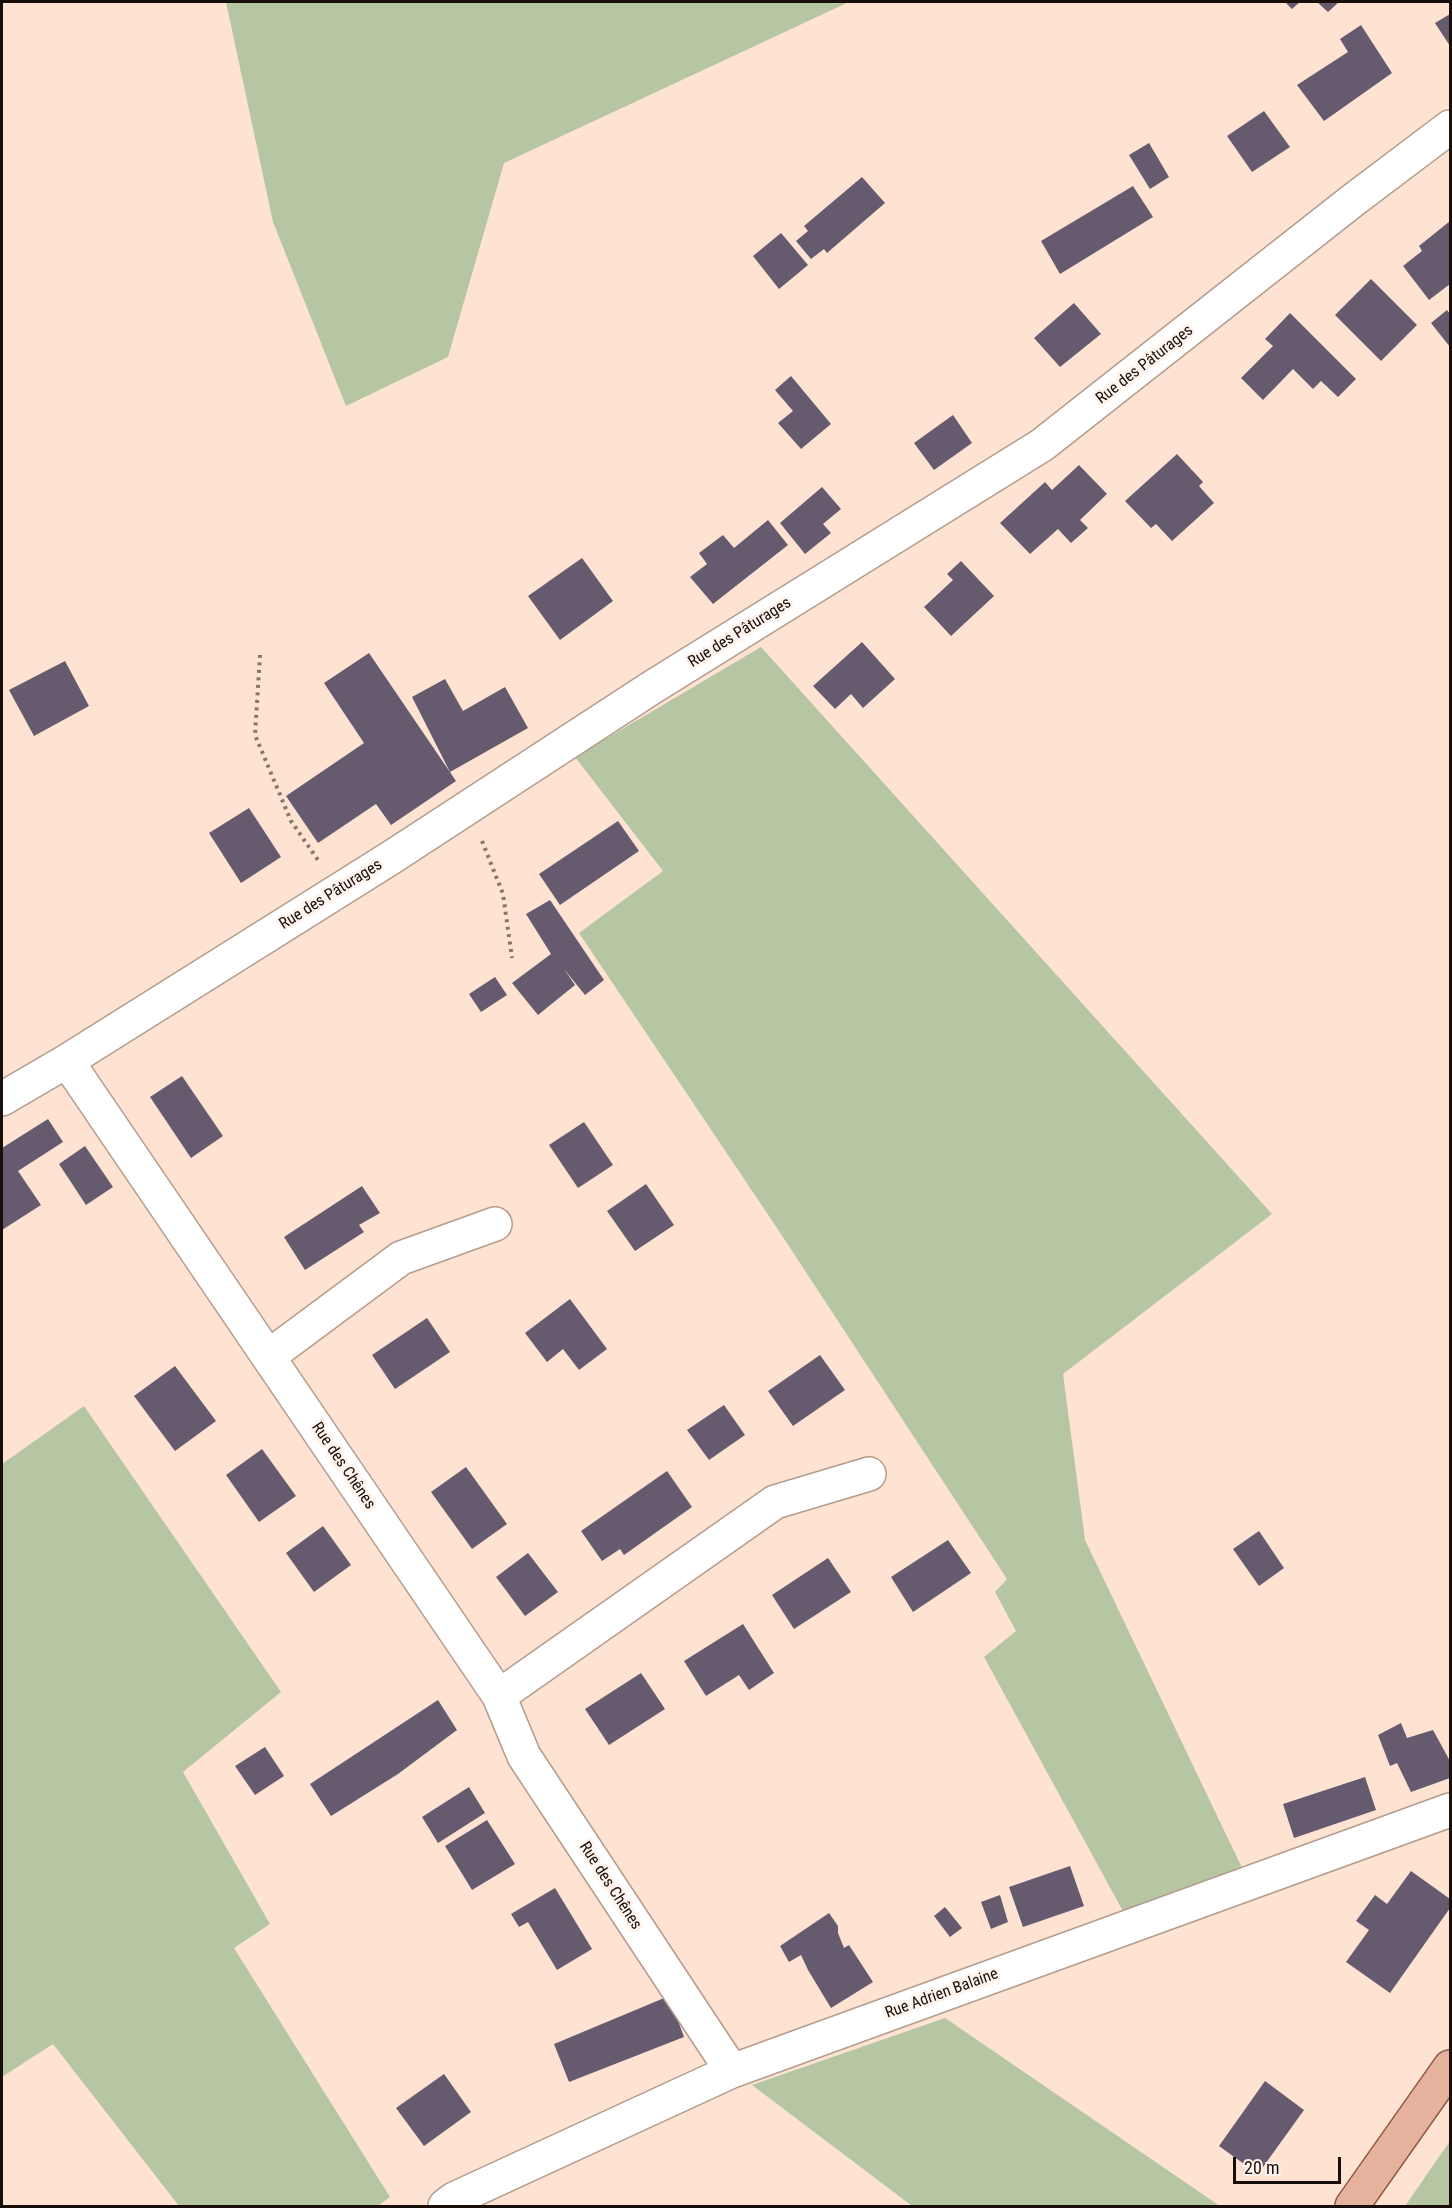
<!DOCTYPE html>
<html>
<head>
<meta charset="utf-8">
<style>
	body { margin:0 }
	#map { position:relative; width:1452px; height:2208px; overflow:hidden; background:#fee3d3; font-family:"Roboto Condensed",sans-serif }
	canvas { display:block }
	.frame { position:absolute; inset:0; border:3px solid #180f0a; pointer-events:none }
	.scale { position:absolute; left:1233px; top:2157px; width:108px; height:27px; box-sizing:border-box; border:3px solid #180f0a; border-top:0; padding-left:8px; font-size:18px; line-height:21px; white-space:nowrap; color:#180f0a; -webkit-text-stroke:4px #fff4ed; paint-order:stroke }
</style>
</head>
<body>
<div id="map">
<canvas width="1452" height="2208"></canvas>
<div class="frame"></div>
<div class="scale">20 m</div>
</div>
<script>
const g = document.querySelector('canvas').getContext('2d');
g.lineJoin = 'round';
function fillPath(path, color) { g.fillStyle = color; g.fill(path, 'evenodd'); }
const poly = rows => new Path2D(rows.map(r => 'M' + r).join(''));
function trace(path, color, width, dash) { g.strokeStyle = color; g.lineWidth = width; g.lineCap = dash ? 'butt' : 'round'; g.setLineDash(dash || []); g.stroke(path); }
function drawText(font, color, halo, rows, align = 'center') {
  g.font = font + ' "Roboto Condensed",sans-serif'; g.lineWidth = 6; g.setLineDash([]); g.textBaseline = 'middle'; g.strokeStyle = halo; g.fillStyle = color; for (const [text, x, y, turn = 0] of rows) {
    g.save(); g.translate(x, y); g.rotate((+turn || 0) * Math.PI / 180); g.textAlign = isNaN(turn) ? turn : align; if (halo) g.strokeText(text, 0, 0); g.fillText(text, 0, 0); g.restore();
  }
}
fillPath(poly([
	[226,2,849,2,504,163,448,357,346,406,273,222],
	[761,647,1272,1214,1063,1374,1085,1540,1244,1872,1124,1913,984,1657,1016,1631,995,1592,1007,1579,777,1228,579,933,663,871,575,757],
	[84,1406,281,1692,183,1772,270,1924,234,1948,390,2197,378,2206,179,2206,53,2044,2,2077,2,1464],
	[945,2018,1220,2206,912,2206,752,2085],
	[1450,2141,1450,2206,1405,2206]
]), '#b6c6a3');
fillPath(poly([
	[1285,2,1300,2,1292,9],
	[1317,2,1339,2,1328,12],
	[1450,14,1450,46,1435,23],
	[1361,25,1392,73,1324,121,1297,85,1348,52,1340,39],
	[1264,111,1290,147,1252,172,1227,136],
	[1149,143,1169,177,1150,189,1129,155],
	[862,177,885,203,827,253,824,249,811,259,796,241,808,231,804,226],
	[1133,186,1153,217,1060,274,1041,241],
	[1450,221,1450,284,1429,300,1403,266,1422,251,1419,246],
	[781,233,808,265,779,289,753,256],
	[1371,279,1417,325,1381,361,1335,315],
	[1074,303,1101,334,1060,367,1034,338],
	[1447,310,1450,314,1450,347,1431,323],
	[1290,313,1356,379,1338,397,1321,381,1313,389,1293,369,1263,400,1241,378,1273,346,1265,339],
	[791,376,831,424,801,449,778,423,793,411,775,390],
	[953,415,972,443,934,470,914,443],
	[1177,454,1203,482,1199,486,1214,503,1172,541,1156,524,1151,528,1125,501],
	[1079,465,1107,494,1080,520,1088,528,1071,543,1058,529,1030,554,1000,523,1045,482,1052,490],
	[822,487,841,509,823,524,831,533,805,554,780,523],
	[768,520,788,545,713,604,690,577,707,564,699,553,723,535,734,548],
	[582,558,613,601,560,640,528,596],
	[961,561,994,596,951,636,924,607,953,580,947,574],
	[862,642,895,679,863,708,851,694,835,709,813,686],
	[369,653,456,781,391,825,376,804,318,843,286,796,364,743,324,683],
	[65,661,89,706,34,736,9,690],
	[445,679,463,711,505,687,528,728,450,772,412,697],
	[249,808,281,857,241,883,209,833],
	[618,821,639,851,560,905,539,874],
	[550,900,604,980,585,995,564,969,575,985,538,1015,512,983,551,954,526,914],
	[495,977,507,995,481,1012,469,994],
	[182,1076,223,1136,191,1158,150,1097],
	[48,1119,63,1142,18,1171,41,1205,2,1230,2,1148],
	[584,1122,613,1165,578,1188,549,1145],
	[85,1146,113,1187,86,1205,59,1164],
	[646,1184,674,1225,635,1251,607,1211],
	[362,1186,380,1213,359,1225,364,1232,305,1270,284,1237],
	[570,1299,607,1349,579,1370,563,1349,547,1362,525,1333],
	[427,1318,450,1352,395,1389,372,1355],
	[820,1355,845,1390,793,1426,768,1391],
	[175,1366,216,1421,175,1451,134,1396],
	[724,1405,745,1435,709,1460,687,1430],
	[262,1449,296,1496,259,1522,226,1475],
	[466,1467,507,1524,472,1549,431,1492],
	[667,1471,692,1507,624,1555,620,1549,602,1561,581,1531],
	[323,1526,351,1565,314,1592,286,1553],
	[1259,1531,1284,1568,1259,1586,1233,1549],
	[948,1540,971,1573,913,1612,891,1577],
	[528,1553,558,1592,525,1616,496,1577],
	[828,1558,851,1592,794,1629,772,1595],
	[743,1624,774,1673,749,1690,739,1675,706,1696,684,1661],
	[641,1673,665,1709,609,1745,585,1709],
	[438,1700,457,1730,398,1774,331,1816,310,1784],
	[1401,1723,1407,1738,1433,1730,1450,1761,1450,1778,1411,1792,1397,1763,1390,1766,1378,1735],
	[265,1747,284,1776,255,1795,235,1766],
	[1365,1777,1376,1810,1294,1838,1283,1804],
	[469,1787,485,1813,438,1843,422,1817],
	[487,1820,515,1864,472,1890,445,1846],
	[1070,1866,1084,1906,1023,1927,1009,1887],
	[1411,1871,1450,1899,1450,1908,1390,1993,1346,1962,1369,1930,1356,1921,1375,1895,1387,1904],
	[555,1888,592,1949,557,1970,528,1922,519,1927,511,1914],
	[1000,1895,1008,1922,991,1929,981,1902],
	[945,1907,962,1928,950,1937,934,1916],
	[829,1913,838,1926,838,1933,844,1948,849,1945,873,1982,831,2008,808,1970,801,1955,789,1962,780,1946],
	[669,1996,684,2037,569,2082,554,2044],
	[444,2074,471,2112,424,2146,396,2108],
	[1265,2081,1304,2110,1258,2174,1219,2146]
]), '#665a6f');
const minor = poly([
	[67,1061,499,1696,524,1756,732,2071],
	[2,1099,67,1061,392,857,651,688,1042,445,1352,201,1450,127],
	[269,1356,401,1258,495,1224],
	[499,1696,775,1502,869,1474],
	[445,2206,454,2199,732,2071,1450,1810]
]);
const major = poly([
	[1352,2206,1450,2067]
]);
trace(minor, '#b49c8d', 36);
trace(major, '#91583f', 36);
trace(poly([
	[260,655,255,735,291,821,320,863],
	[482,841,503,894,512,958]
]), '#88766c', 4, [3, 4.5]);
trace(minor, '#fff', 33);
trace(major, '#e4b29d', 33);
drawText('16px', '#180f0a', '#fff4ed', [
	["Rue des Pâturages",1145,365,-38],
	["Rue des Pâturages",740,633,-32],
	["Rue des Pâturages",331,895,-32],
	["Rue des Chênes",343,1466,56],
	["Rue des Chênes",610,1886,57],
	["Rue Adrien Balaine",942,1994,-20]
]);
</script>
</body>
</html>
